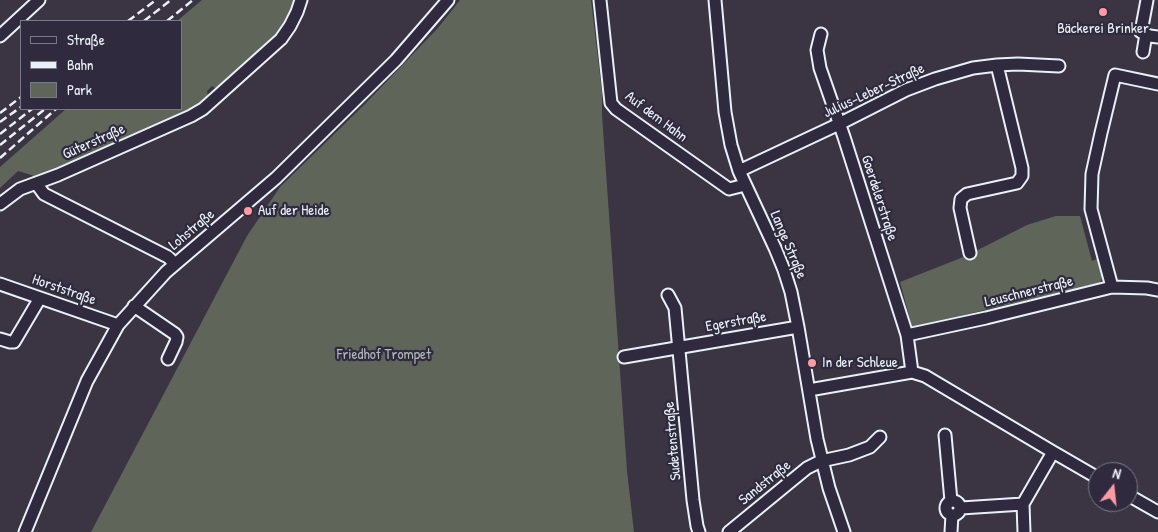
<!DOCTYPE html>
<html>
<head>
<meta charset="utf-8">
<style>
	body { margin:0 }
	#map { position:relative; width:1158px; height:532px; overflow:hidden; background:#3b3543; font-family:"Patrick Hand",sans-serif }
	canvas { display:block }
	.legend { position:absolute; left:20px; top:20px; width:162px; height:90px; box-sizing:border-box; background:#2f2a3d; border:1px solid #797a88; margin:0; padding:6px 9px; list-style:none; font-size:15px; color:#e8f1f8 }
	.legend li { display:flex; align-items:center; gap:10px; height:25px }
	.legend b { width:25px; border:1px solid #797a88 }
	.north { position:absolute; left:1088px; top:462px; width:50px; height:50px; box-sizing:border-box; background:#2f2a3d; border:1px solid #797a88; border-radius:50%; rotate:16deg; font-size:14px; font-weight:700; line-height:20px; text-align:center; color:#e8f1f8 }
	.north::after { content:''; display:block; margin:auto; width:18px; height:22px; background:#ff9aa2; clip-path:polygon(50% 0,100% 100%,50% 72%,0 100%) }
</style>
</head>
<body>
<div id="map">
<canvas width="1158" height="532"></canvas>
<ul class="legend">
<li><b style="height:6px;background:#2f2a3d"></b>Straße</li>
<li><b style="height:6px;background:#e8f1f8"></b>Bahn</li>
<li><b style="height:14px;background:#5f6659"></b>Park</li>
</ul>
<div class="north">N</div>
</div>
<script>
const g = document.querySelector('canvas').getContext('2d');
g.lineJoin = 'round';
function fillPath(path, color) { g.fillStyle = color; g.fill(path, 'evenodd'); }
const poly = rows => new Path2D(rows.map(r => 'M' + r).join(''));
function trace(path, color, width, dash) { g.strokeStyle = color; g.lineWidth = width; g.lineCap = dash ? 'butt' : 'round'; g.setLineDash(dash || []); g.stroke(path); }
function drawText(font, color, halo, rows, align = 'center') {
  g.font = font + ' "Patrick Hand",sans-serif'; g.lineWidth = 4.5; g.setLineDash([]); g.textBaseline = 'middle'; g.strokeStyle = halo; g.fillStyle = color; for (const [text, x, y, turn = 0] of rows) {
    g.save(); g.translate(x, y); g.rotate((+turn || 0) * Math.PI / 180); g.textAlign = isNaN(turn) ? turn : align; if (halo) g.strokeText(text, 0, 0); g.fillText(text, 0, 0); g.restore();
  }
}
fillPath(poly([
	[202,0,295,0,293,8,284,26,265,48,218,90,212,86,207,91,208,97,206,102,200,108,78,164,38,177,18,171,0,188,0,167,66,109,181,109,181,21,177,21],
	[460,0,591,0,602,92,602,115,627,471,634,532,91,532,247,236,280,187,364,105,438,28],
	[1056,216,1080,216,1092,261,1099,258,1104,273,1100,283,912,327,900,282,966,256,1027,225]
]), '#5f6659');
const minor = poly([
	[600,0,611,103,616,109,729,189,745,185],
	[715,0,725,112,731,145,739,171,775,248,784,270,791,292,798,327,817,439,829,488,844,532],
	[1147,0,1141,32,1150,36,1158,37],
	[821,34,817,50,820,68,844,137,907,335,912,372],
	[0,36,39,0],
	[1143,52,1146,34],
	[739,171,839,124,906,90,935,79,973,68,997,65,1018,64,1059,66],
	[36,183,44,194,168,257,175,264],
	[0,204,20,189,58,175,191,116,203,109,281,39,290,26,297,12,301,0],
	[970,253,960,208,961,199,967,194,1017,183,1022,176,1022,168,997,65],
	[0,284,118,325],
	[1112,287,1091,209,1092,174,1101,133,1115,75,1158,84],
	[668,295,675,308,693,500,697,526,699,532],
	[134,306,175,334,177,337,176,342,168,359],
	[907,335,986,318,1112,287,1147,288,1158,290],
	[0,339,10,342,14,342,40,298],
	[624,357,798,327],
	[809,390,912,372,925,376,1053,452,1098,478],
	[945,435,951,501],
	[1128,495,1158,512],
	'946 508a7 7 0 1 1 14 0a7 7 0 1 1-14 0Z',
	[961,508,1023,504],
	[25,532,87,381,118,325,166,272,276,178,396,60,448,0],
	[729,532,807,468,821,461,849,455,870,447,880,437],
	[951,532,952,515],
	[1024,532,1023,504,1053,452]
]);
trace(minor, '#e8f1f8', 15);
trace(minor, '#2f2a3d', 11);
trace(poly([
	[128,21,156,0],
	[144,21,171,0],
	[167,21,193,0],
	[0,113,21,97],
	[0,122,21,107],
	[0,134,32,109],
	[0,145,45,109],
	[0,158,56,109]
]), '#e8f1f8', 2.5, [8, 4]);
for (const [x, y, r, color] of [
	[1103,12,5,"#ff9aa2"],
	[248,211,5,"#ff9aa2"],
	[812,363,5,"#ff9aa2"]
]) { const dot = new Path2D(); dot.arc(x, y, r, 0, 2 * Math.PI); g.fillStyle = color; g.fill(dot); trace(dot, '#2f2a3d', 2); }
drawText('15px', '#e8f1f8', '#2f2a3d', [
	["Bäckerei Brinker",1103,29,"center"],
	["Auf der Heide",258,211],
	["In der Schleue",822,363]
], 'left');
drawText('15px', '#e8f1f8', '#2f2a3d', [
	["Julius-Leber-Straße",874,91,-25],
	["Auf dem Hahn",656,117,37],
	["Güterstraße",94,142,-24],
	["Goerdelerstraße",879,198,72],
	["Lohstraße",192,230,-40],
	["Lange Straße",788,245,67],
	["Horststraße",64,290,19],
	["Leuschnerstraße",1029,292,-14],
	["Egerstraße",736,322,-10],
	["Sudetenstraße",673,441,-95],
	["Sandstraße",765,483,-39]
]);
drawText('15px', '#b1b9b8', '#2f2a3d', [
	["Friedhof Trompet",384,355]
]);
</script>
</body>
</html>
